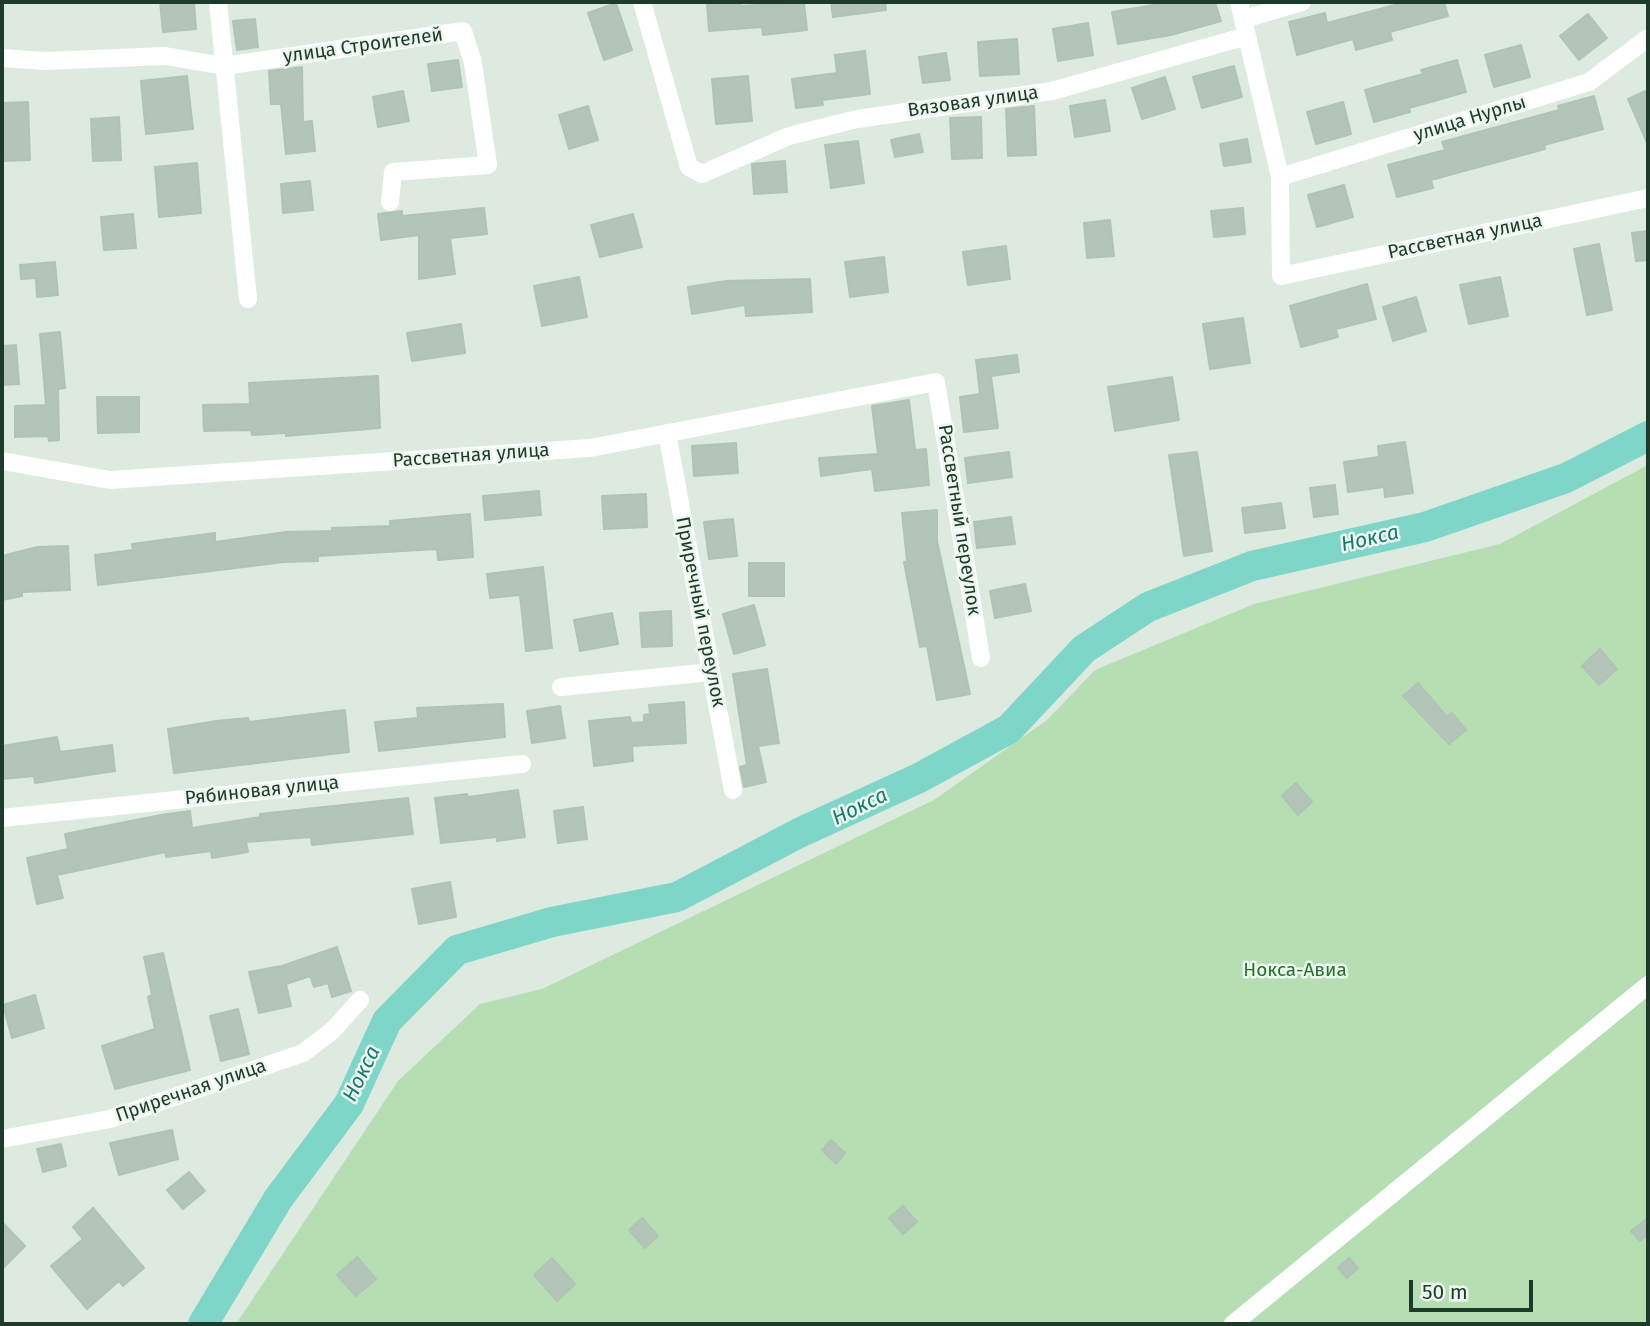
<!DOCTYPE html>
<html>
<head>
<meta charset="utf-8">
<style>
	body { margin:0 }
	#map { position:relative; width:1650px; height:1326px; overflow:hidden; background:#dceae0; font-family:"Fira Sans",sans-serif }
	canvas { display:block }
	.frame { position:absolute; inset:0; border:4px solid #1d3a2a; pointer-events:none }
	.scale { position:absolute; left:1409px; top:1280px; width:124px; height:32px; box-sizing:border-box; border:4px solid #1d3a2a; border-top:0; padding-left:9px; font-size:21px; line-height:24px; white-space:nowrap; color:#1d3a2a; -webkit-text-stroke:5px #edf7ef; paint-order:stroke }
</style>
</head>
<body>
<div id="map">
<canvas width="1650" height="1326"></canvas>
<div class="frame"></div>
<div class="scale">50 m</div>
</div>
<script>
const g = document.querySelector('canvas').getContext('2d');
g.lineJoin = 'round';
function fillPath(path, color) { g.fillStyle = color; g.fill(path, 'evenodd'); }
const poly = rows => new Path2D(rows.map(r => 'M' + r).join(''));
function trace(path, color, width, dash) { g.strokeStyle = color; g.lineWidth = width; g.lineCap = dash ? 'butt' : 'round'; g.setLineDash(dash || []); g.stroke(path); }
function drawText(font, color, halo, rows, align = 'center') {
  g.font = font + ' "Fira Sans",sans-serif'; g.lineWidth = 5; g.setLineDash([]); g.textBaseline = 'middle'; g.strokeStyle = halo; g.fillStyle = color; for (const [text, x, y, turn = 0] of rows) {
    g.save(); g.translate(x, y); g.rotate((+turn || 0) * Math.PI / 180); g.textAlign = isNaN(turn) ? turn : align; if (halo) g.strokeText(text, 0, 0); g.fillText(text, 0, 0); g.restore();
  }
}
fillPath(poly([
	[1648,465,1648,1324,236,1324,398,1081,480,1004,542,989,934,800,1047,720,1095,670,1254,604,1500,544]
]), '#b5deb3');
trace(poly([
	[203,1324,278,1199,349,1104,387,1021,457,950,552,922,677,897,799,833,919,778,1009,729,1084,649,1148,607,1252,566,1425,527,1566,478,1648,436]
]), '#7fd5c7', 30);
const building = poly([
	[160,2,194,2,196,29,163,32,160,2],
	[707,2,741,2,741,6,804,2,807,30,763,35,762,27,709,31,707,2],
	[831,2,885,2,886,10,833,17,831,2],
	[1159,2,1215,2,1221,21,1171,35,1118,44,1112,12,1160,4,1159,2],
	[1406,2,1444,2,1448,16,1390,32,1392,40,1356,50,1353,39,1297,55,1289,22,1325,13,1327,23,1406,2],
	[616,3,632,50,604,60,588,13,616,3],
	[1588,14,1607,38,1579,60,1560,36,1588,14],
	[255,19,258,47,237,50,233,21,255,19],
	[1088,23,1093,55,1058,61,1053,29,1088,23],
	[1017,39,1019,74,980,76,978,42,1017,39],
	[1521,45,1530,77,1494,87,1485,55,1521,45],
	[865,51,870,94,822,100,823,105,796,108,792,79,837,73,835,55,865,51],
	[946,53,950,80,923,83,919,57,946,53],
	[458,60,462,87,432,91,428,64,458,60],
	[1457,60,1466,92,1409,108,1410,112,1374,122,1365,90,1423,74,1421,70,1457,60],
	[1234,66,1242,97,1202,108,1193,77,1234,66],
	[302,67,303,122,312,121,315,151,286,154,281,104,271,104,269,71,302,67],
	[187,76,193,129,146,134,141,81,187,76],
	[748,76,752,121,716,124,712,79,748,76],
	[1165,77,1175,109,1142,119,1132,88,1165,77],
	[1648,90,1648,145,1628,99,1648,90],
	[403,91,409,121,378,127,373,97,403,91],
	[1594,96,1603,129,1544,145,1545,149,1431,180,1433,188,1397,197,1388,165,1445,150,1442,142,1559,110,1558,106,1594,96],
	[1105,100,1110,131,1075,137,1070,106,1105,100],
	[28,102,30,160,2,161,2,103,28,102],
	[1343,102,1351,134,1316,144,1307,112,1343,102],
	[588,106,598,140,569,149,559,115,588,106],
	[1034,106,1036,155,1008,156,1006,109,1034,106],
	[119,117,121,160,93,161,91,119,119,117],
	[981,117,982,158,952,159,950,118,981,117],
	[919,134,923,152,895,157,891,140,919,134],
	[1247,139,1251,162,1224,166,1220,144,1247,139],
	[858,141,864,183,831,188,825,145,858,141],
	[785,161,787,192,754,194,752,164,785,161],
	[197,163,201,213,159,217,155,167,197,163],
	[310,181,313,210,283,213,281,184,310,181],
	[1344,185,1353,217,1317,227,1308,195,1344,185],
	[484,208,487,234,450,238,455,274,419,279,419,235,381,240,378,214,402,211,402,216,484,208],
	[1243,208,1245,234,1214,237,1211,211,1243,208],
	[133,214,136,248,104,250,101,217,133,214],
	[633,214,642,247,600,257,591,225,633,214],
	[1110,220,1114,256,1087,258,1084,223,1110,220],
	[1648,231,1648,260,1636,261,1632,233,1648,231],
	[1599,244,1612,310,1587,315,1574,249,1599,244],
	[1006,246,1010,279,968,285,963,252,1006,246],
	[884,257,888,292,850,297,845,262,884,257],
	[55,262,58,295,37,297,36,278,21,279,20,265,55,262],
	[579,277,587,317,542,326,534,286,579,277],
	[1500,277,1508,316,1469,324,1460,285,1500,277],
	[810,279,812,312,746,316,745,305,692,314,688,287,726,281,810,279],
	[1367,284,1376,319,1336,329,1338,337,1301,347,1290,306,1367,284],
	[1416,297,1426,331,1393,341,1383,307,1416,297],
	[1243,318,1250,363,1210,369,1203,324,1243,318],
	[461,324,465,353,412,361,407,333,461,324],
	[60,332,65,388,58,389,59,440,49,441,48,436,15,437,15,406,46,405,40,334,60,332],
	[16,345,19,384,2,385,2,346,16,345],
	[1017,355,1019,372,991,376,998,428,964,432,960,397,980,394,976,360,1017,355],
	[378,376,380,428,286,436,286,433,252,435,251,430,204,431,203,405,250,404,249,383,378,376],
	[1172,377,1179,420,1115,431,1108,387,1172,377],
	[97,397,139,397,139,432,98,433,97,397],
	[909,400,915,450,926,449,929,485,875,491,872,469,821,476,819,458,878,454,872,406,909,400],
	[1405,442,1413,493,1385,497,1384,487,1348,492,1344,462,1379,457,1378,446,1405,442],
	[736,443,738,473,694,476,692,446,736,443],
	[1009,452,1012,477,968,483,965,458,1009,452],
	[1197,452,1212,551,1184,556,1169,455,1197,452],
	[1335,485,1338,514,1314,517,1310,488,1335,485],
	[539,491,541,515,485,520,483,496,539,491],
	[646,494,647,527,604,529,602,496,646,494],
	[1281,503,1285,528,1245,533,1242,508,1281,503],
	[937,510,937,541,970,694,937,700,927,646,920,647,904,562,907,561,902,513,937,510],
	[470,514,473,557,438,560,437,549,318,556,318,561,284,562,98,585,95,555,133,550,132,544,215,533,215,542,286,532,332,531,332,528,390,526,390,521,470,514],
	[1011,517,1015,544,977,548,974,522,1011,517],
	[733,519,737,556,709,559,704,522,733,519],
	[68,546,70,590,22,592,22,596,2,600,2,556,37,547,68,546],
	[749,563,784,563,784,596,749,596,749,563],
	[543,567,552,648,526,651,520,595,490,598,487,574,543,567],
	[1025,584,1031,611,995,618,990,591,1025,584],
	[754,605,765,645,734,654,723,614,754,605],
	[671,611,672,646,642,647,640,613,671,611],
	[612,613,618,644,580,651,574,620,612,613],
	[1600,649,1617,669,1599,685,1582,666,1600,649],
	[767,669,779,743,758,746,766,782,744,787,740,767,747,765,733,674,767,669],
	[1418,683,1447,717,1452,713,1466,730,1449,744,1403,696,1418,683],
	[684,702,686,743,632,746,633,761,594,766,589,721,630,717,631,723,644,722,644,715,650,714,649,705,684,702],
	[503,704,505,737,379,751,375,722,418,718,417,708,503,704],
	[560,706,565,738,532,743,527,711,560,706],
	[345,710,349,752,174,773,168,729,216,721,248,718,249,722,345,710],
	[57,737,60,752,112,745,115,771,35,783,34,776,2,779,2,746,57,737],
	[1296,783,1312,802,1298,815,1282,796,1296,783],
	[518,790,525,837,497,841,497,837,441,843,435,798,467,794,468,797,518,790],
	[408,798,413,834,312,845,311,837,246,842,248,852,212,858,211,851,166,857,165,852,57,875,63,898,37,904,27,858,68,849,65,834,161,815,190,811,192,828,260,817,260,814,408,798],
	[583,807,587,839,558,843,554,811,583,807],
	[450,882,456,917,419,924,412,889,450,882],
	[337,947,351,991,332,997,328,983,314,987,310,976,286,984,291,1006,259,1013,249,972,282,966,337,947],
	[163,953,190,1070,115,1089,102,1046,155,1029,148,997,152,995,144,957,163,953],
	[35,995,44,1028,12,1038,3,1005,35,995],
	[238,1009,249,1054,221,1061,210,1016,238,1009],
	[172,1130,178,1159,119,1175,110,1143,172,1130],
	[831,1140,845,1153,836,1164,822,1150,831,1140],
	[61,1144,66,1166,43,1172,37,1149,61,1144],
	[189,1172,205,1191,183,1209,167,1190,189,1172],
	[903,1206,917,1222,903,1234,889,1218,903,1206],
	[93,1208,144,1268,123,1286,119,1281,87,1309,51,1266,83,1239,73,1227,93,1208],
	[642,1218,658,1236,645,1248,629,1230,642,1218],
	[1648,1218,1648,1234,1640,1241,1631,1231,1648,1218],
	[2,1222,25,1246,2,1269,2,1222],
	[357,1257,376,1279,356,1296,337,1275,357,1257],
	[552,1258,575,1284,557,1301,534,1275,552,1258],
	[1349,1258,1358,1268,1347,1278,1338,1268,1349,1258]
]);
fillPath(building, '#b2c5b8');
trace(building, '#afc4b5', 2);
trace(poly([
	[218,2,248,299],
	[642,2,689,167,702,174,789,136,857,119,1052,91,1247,36],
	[1239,2,1280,177,1281,276,1648,198],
	[1244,19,1302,2],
	[2,58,45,61,165,56,224,66,463,31,473,63,488,165,393,172,390,202],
	[1280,177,1589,82,1648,38],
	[667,433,733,790],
	[2,461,110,480,590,448,936,382,981,658],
	[561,687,711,672],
	[2,818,522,764],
	[2,1139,110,1119,303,1053,332,1031,360,1000],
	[1233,1324,1648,985]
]), '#fff', 18);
drawText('19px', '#1d3a2a', '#edf7ef', [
	["улица Строителей",363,46,-8],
	["Вязовая улица",973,102,-8],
	["улица Нурлы",1470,119,-17],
	["Рассветная улица",1465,237,-12],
	["Рассветная улица",471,456,-4],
	["Рассветный переулок",959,520,81],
	["Приречный переулок",700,612,79],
	["Рябиновая улица",262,791,-6],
	["Приречная улица",191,1091,-19]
]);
drawText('19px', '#25742b', '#edf7ef', [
	["Нокса-Авиа",1295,971]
]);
drawText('italic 21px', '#147a6b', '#edf7ef', [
	["Нокса",1370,539,-13],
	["Нокса",860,807,-26],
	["Нокса",362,1074,-64]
]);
</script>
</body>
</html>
